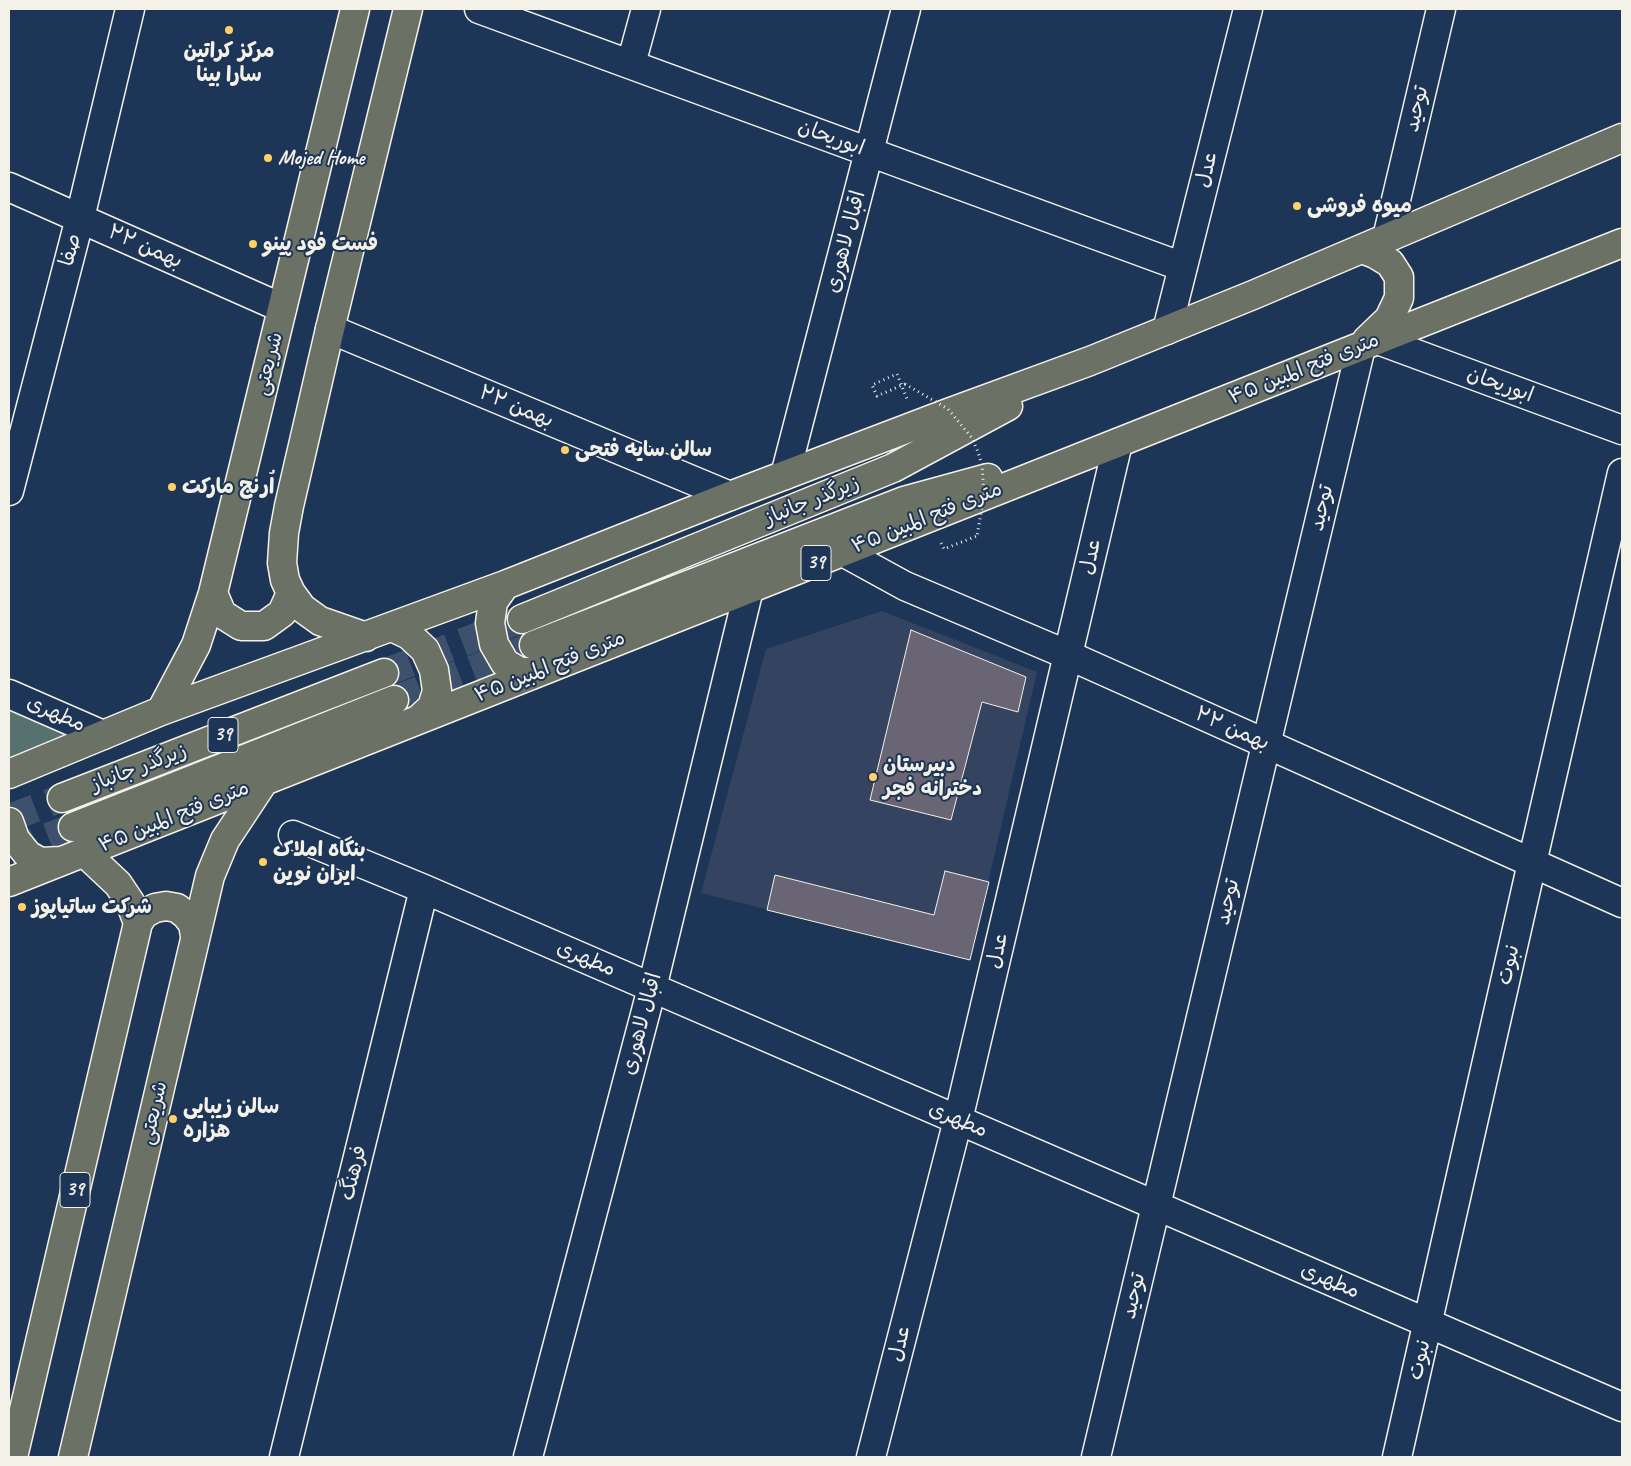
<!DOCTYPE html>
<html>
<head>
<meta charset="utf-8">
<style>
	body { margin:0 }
	#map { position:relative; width:1631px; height:1466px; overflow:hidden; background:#1d3557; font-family:Caveat,sans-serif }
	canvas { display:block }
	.frame { position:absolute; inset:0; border:10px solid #f4f1e8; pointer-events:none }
</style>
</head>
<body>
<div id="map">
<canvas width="1631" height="1466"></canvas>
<div class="frame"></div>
</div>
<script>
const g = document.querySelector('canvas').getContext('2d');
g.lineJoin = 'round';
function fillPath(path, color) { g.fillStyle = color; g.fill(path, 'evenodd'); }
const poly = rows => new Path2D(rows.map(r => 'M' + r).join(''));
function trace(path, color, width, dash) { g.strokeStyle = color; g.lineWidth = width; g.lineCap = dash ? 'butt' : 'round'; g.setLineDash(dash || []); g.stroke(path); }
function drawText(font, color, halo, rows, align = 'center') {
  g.font = font + ' Caveat,"Playpen Sans Arabic",sans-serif'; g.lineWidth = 4; g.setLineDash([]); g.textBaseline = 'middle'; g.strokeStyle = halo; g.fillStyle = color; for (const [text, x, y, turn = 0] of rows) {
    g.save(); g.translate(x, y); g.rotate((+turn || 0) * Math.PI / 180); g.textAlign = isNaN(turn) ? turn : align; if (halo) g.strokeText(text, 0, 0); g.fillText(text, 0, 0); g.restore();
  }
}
fillPath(poly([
	[882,611,1037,672,970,960,701,893,766,649]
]), '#344360');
fillPath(poly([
	[9,705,73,734,9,760]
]), '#56716e');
const building = poly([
	[911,630,1026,677,1018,712,982,702,951,820,870,800,911,630],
	[945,871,989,882,970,960,767,910,775,875,934,915,945,871]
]);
fillPath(building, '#696574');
trace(building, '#f4f1e8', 1);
trace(poly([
	[384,673,522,619],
	[394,700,534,645],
	[9,818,62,798],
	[9,852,73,827]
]), '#3d516d', 28, [28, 14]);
const minor = poly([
	[479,9,1183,267],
	[631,64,646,9],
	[9,187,282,308],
	[1387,238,1441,9],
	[330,329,730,496],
	[1167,330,1248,9],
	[1378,340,1622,430],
	[785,475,906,9],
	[9,491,80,218,130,9],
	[843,552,905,586,1068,655,1622,903],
	[9,694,103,735],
	[293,835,424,889,1622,1407],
	[284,1457,424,889],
	[528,1457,652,988,749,589],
	[871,1457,958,1120,1118,443],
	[1096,1457,1361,347],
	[1397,1457,1532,863,1622,473]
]);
const major = poly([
	[1362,249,1375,254,1390,263,1399,277,1399,298,1389,319,1367,340],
	[505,585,493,602,490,623,494,644,505,663,520,672,538,672],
	[213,593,222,614,241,626,264,626,282,613,291,593],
	[522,619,893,468,1008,406],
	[392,627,409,635,425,650,434,670,437,691,432,707,418,720],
	[366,637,320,621,302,608,291,593,285,580,282,563,284,533,289,506,330,329,408,9],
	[534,645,904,501,988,478],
	[161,711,196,645,213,593,355,9],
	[9,774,161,711,505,585,730,496,948,413,1090,361,1253,295,1622,138],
	[62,798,384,673],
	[9,822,15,839,28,855,40,862,61,861],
	[73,827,394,700],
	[9,882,1622,243],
	[138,923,144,914,155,908,166,906,177,908,186,915,193,924,195,936],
	[13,1457,138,923,130,902,118,884,84,852],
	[73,1457,210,876,225,840,264,781]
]);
trace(minor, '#f4f1e8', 31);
trace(major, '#f4f1e8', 31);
trace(poly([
	[905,384,877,396,872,385,897,374,907,399],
	[941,543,944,549,977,536]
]), '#f4f1e8', 3, [1, 4]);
trace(minor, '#1d3557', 28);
trace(major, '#6b7165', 28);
trace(poly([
	[905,384,948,409,972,438,978,452,982,465,984,496,977,536]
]), '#f4f1e8', 3, [1, 4]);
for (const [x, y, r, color] of [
	[229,30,5,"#ffd166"],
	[268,158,5,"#ffd166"],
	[1297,206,5,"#ffd166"],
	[253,244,5,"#ffd166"],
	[565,450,5,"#ffd166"],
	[172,487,5,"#ffd166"],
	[873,777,5,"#ffd166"],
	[263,862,5,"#ffd166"],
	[22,907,5,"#ffd166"],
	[173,1119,5,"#ffd166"]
]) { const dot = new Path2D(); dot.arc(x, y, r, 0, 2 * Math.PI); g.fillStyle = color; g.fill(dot); trace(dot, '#1d3557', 2); }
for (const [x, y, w] of [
	[816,563,30],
	[223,735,30],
	[75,1190,30]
]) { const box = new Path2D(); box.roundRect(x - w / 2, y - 17.5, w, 35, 4); g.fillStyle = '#1d3557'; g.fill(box); trace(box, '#f4f1e8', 1); }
drawText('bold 20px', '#f4f1e8', null, [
	["39",816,563],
	["39",223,735],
	["39",75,1190]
]);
drawText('bold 21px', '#f4f1e8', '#1d3557', [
	["مرکز کراتین",229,51,"center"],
	["سارا بینا",229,75,"center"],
	["Mojed Home",278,158],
	["میوه فروشی",1307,206],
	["فست فود پینو",263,244],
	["سالن سایه فتحی",575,450],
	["اُرنج مارکت",182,487],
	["دبیرستان",883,765],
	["دخترانه فجر",883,789],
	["بنگاه املاک",273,850],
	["ایران نوین",273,874],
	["شرکت ساتیاپوز",32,907],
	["سالن زیبایی",183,1107],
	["هزاره",183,1131]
], 'left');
drawText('21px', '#f4f1e8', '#1d3557', [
	["توحید",1417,109,-77],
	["ابوریحان",831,138,20],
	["عدل",1207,170,-76],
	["اقبال لاهوری",846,242,-75],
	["۲۲ بهمن",145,247,24],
	["صفا",71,250,-75],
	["شریعتی",269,364,-76],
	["۴۵ متری فتح المبین",1304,369,-22],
	["ابوریحان",1500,385,20],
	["۲۲ بهمن",516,407,23],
	["زیرگذر جانباز",812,501,-22],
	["توحید",1322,508,-77],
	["۴۵ متری فتح المبین",927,518,-22],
	["عدل",1091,557,-77],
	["۴۵ متری فتح المبین",550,667,-22],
	["مطهری",56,714,24],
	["۲۲ بهمن",1232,729,24],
	["زیرگذر جانباز",139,768,-21],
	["۴۵ متری فتح المبین",174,817,-22],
	["توحید",1228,902,-77],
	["عدل",998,951,-77],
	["مطهری",586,959,23],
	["نبوت",1509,965,-77],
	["اقبال لاهوری",642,1024,-75],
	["شریعتی",154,1113,-77],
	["مطهری",958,1120,23],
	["فرهنگ",354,1173,-76],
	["مطهری",1330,1281,23],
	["توحید",1134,1296,-77],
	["عدل",900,1344,-76],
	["نبوت",1420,1360,-77]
]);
</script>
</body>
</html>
